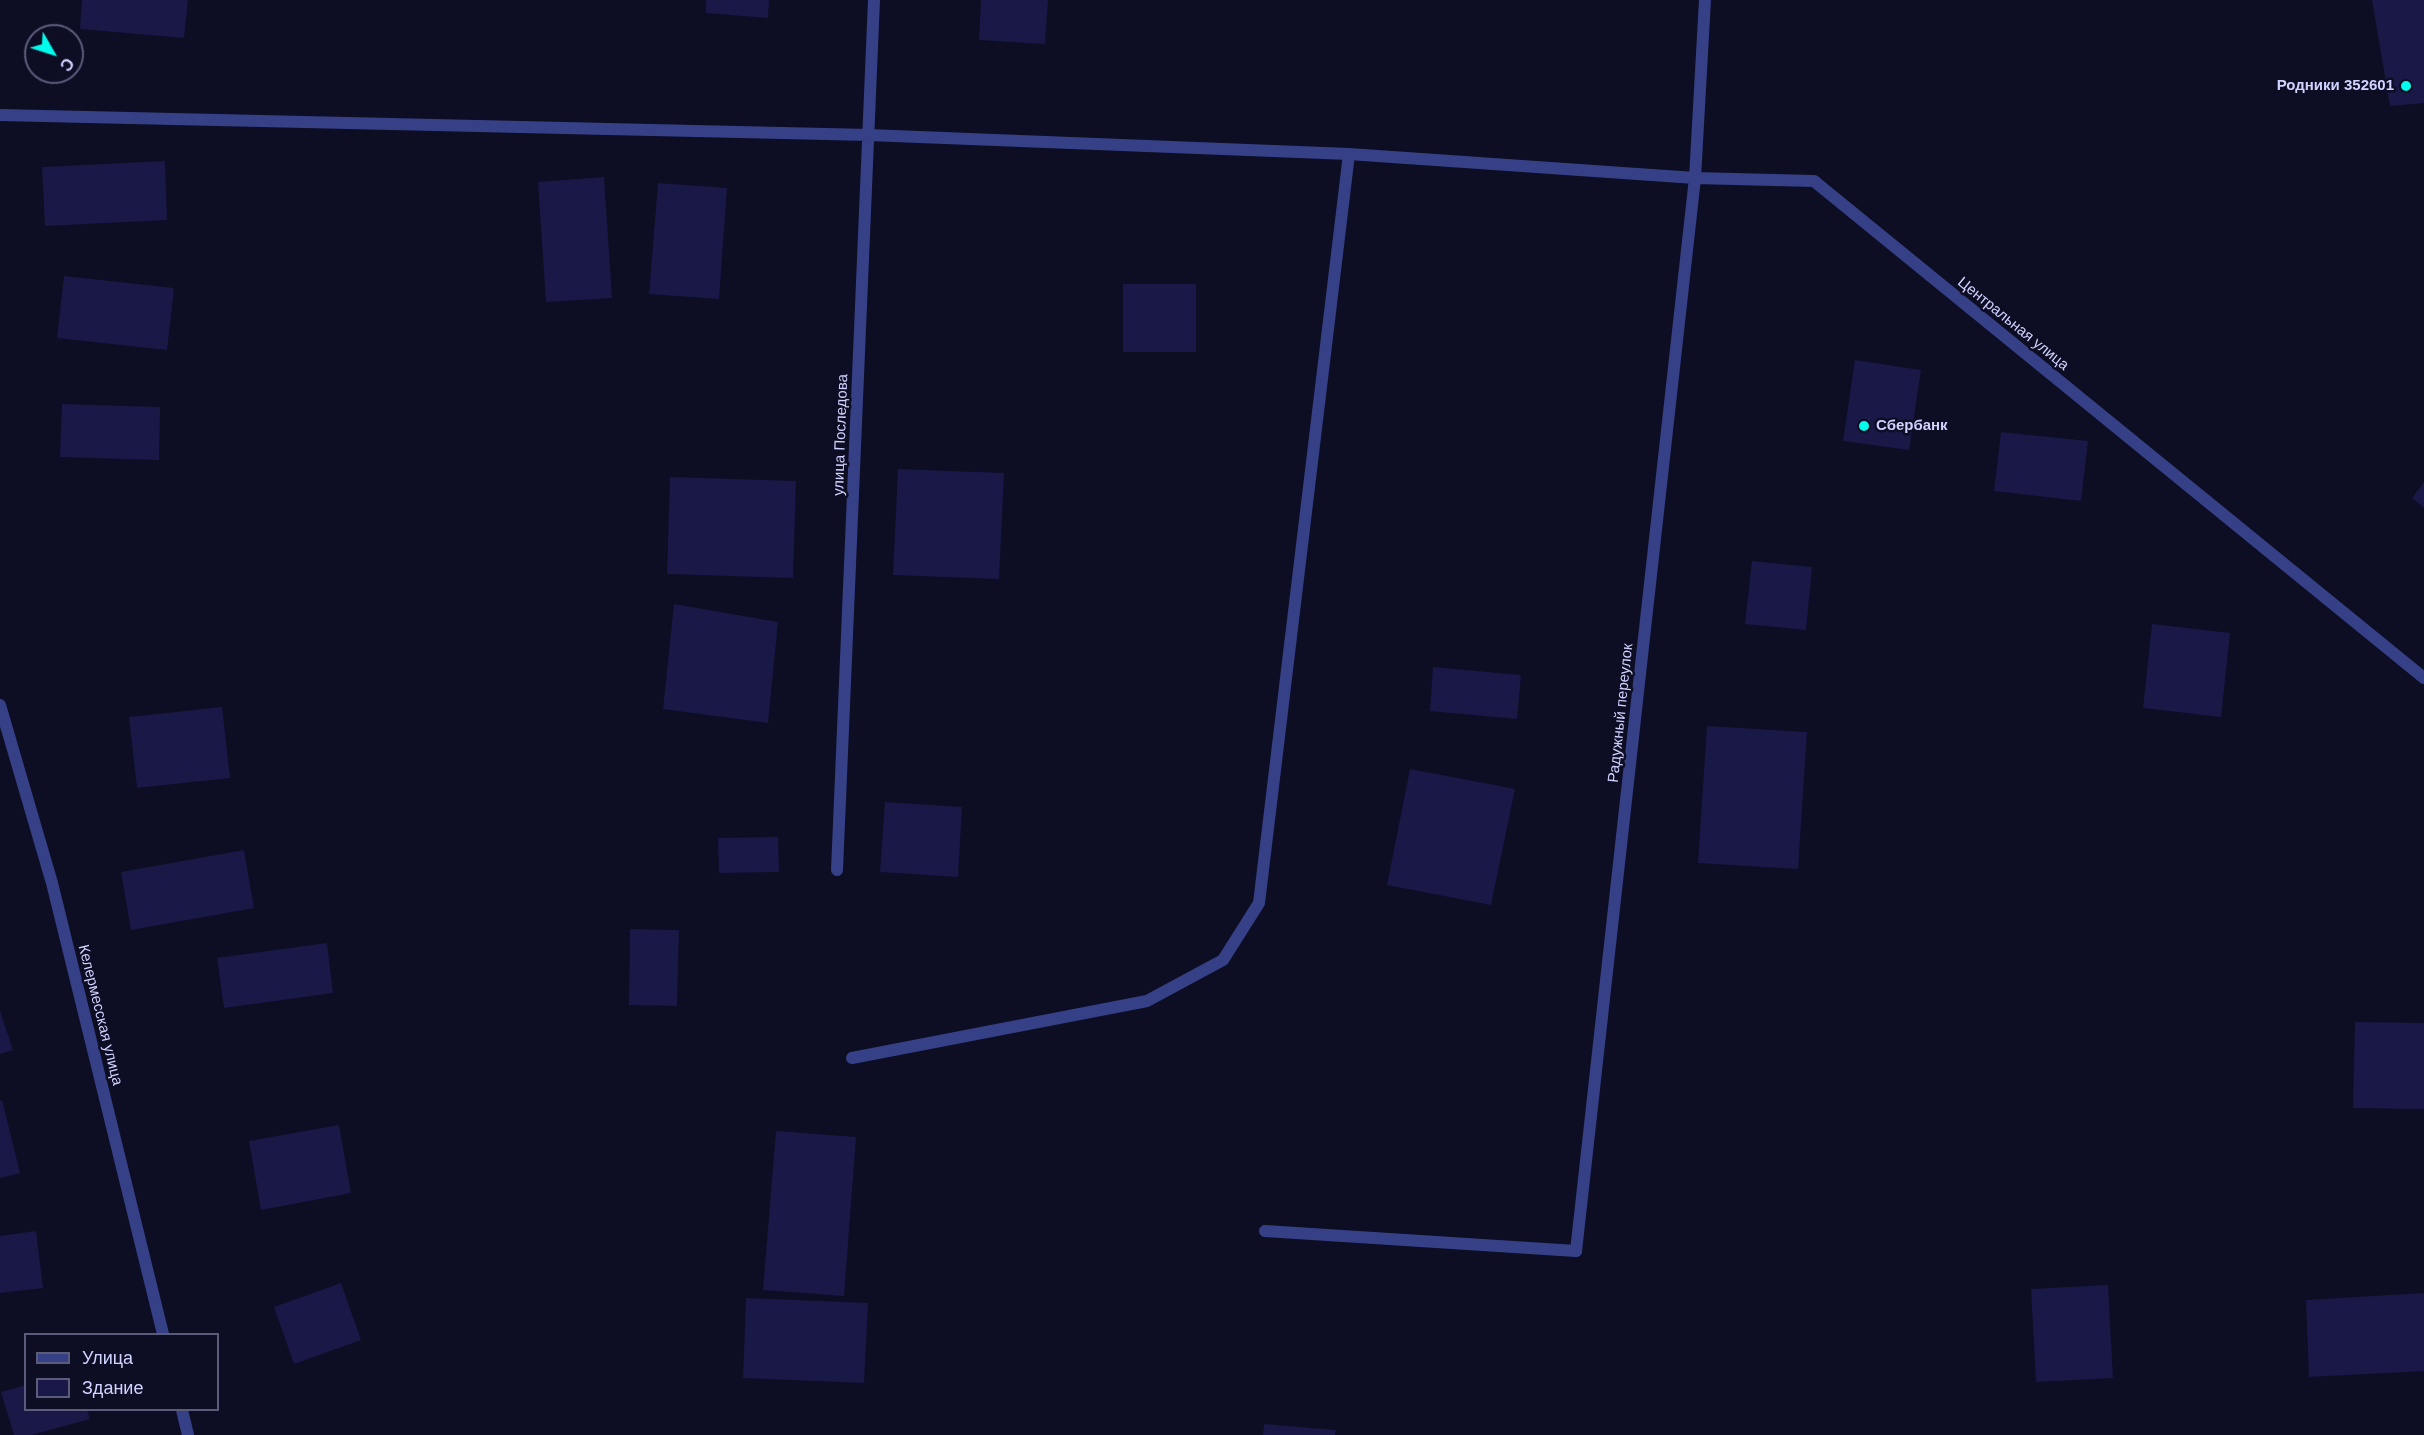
<!DOCTYPE html>
<html>
<head>
<meta charset="utf-8">
<style>
	body { margin:0 }
	#map { position:relative; width:2424px; height:1435px; overflow:hidden; background:#0d0d24; font-family:Helvetica,sans-serif }
	canvas { display:block }
	.legend { position:absolute; left:24px; top:1333px; width:195px; height:78px; box-sizing:border-box; background:#0d0d24; border:2px solid #5b5c7c; margin:0; padding:8px 10px; list-style:none; font-size:18px; color:#d0d2ff }
	.legend li { display:flex; align-items:center; gap:12px; height:30px }
	.legend b { width:30px; border:2px solid #5b5c7c }
	.north { position:absolute; left:24px; top:24px; width:60px; height:60px; box-sizing:border-box; background:#0d0d24; border:2px solid #5b5c7c; border-radius:50%; rotate:129deg; font-size:16px; font-weight:700; line-height:24px; text-align:center; color:#d0d2ff }
	.north::after { content:''; display:block; margin:auto; width:21px; height:27px; background:#00fbec; clip-path:polygon(50% 0,100% 100%,50% 72%,0 100%) }
</style>
</head>
<body>
<div id="map">
<canvas width="2424" height="1435"></canvas>
<ul class="legend">
<li><b style="height:8px;background:#364086"></b>Улица</li>
<li><b style="height:16px;background:#1a1846"></b>Здание</li>
</ul>
<div class="north">С</div>
</div>
<script>
const g = document.querySelector('canvas').getContext('2d');
g.lineJoin = 'round';
function fillPath(path, color) { g.fillStyle = color; g.fill(path, 'evenodd'); }
const poly = rows => new Path2D(rows.map(r => 'M' + r).join(''));
function trace(path, color, width, dash) { g.strokeStyle = color; g.lineWidth = width; g.lineCap = dash ? 'butt' : 'round'; g.setLineDash(dash || []); g.stroke(path); }
function drawText(font, color, halo, rows, align = 'center') {
  g.font = font + ' Helvetica,sans-serif'; g.lineWidth = 5; g.setLineDash([]); g.textBaseline = 'middle'; g.strokeStyle = halo; g.fillStyle = color; for (const [text, x, y, turn = 0] of rows) {
    g.save(); g.translate(x, y); g.rotate((+turn || 0) * Math.PI / 180); g.textAlign = isNaN(turn) ? turn : align; if (halo) g.strokeText(text, 0, 0); g.fillText(text, 0, 0); g.restore();
  }
}
fillPath(poly([
	[82,0,188,0,184,38,80,29],
	[706,0,769,0,768,18,706,13],
	[981,0,1048,0,1045,44,979,40],
	[2372,0,2424,0,2424,103,2390,106],
	[165,161,167,220,45,226,42,167],
	[604,177,612,298,546,302,538,182],
	[658,183,727,188,719,299,649,294],
	[64,276,174,288,167,350,57,338],
	[1123,284,1196,284,1196,352,1123,352],
	[1855,360,1921,370,1909,450,1843,441],
	[62,404,160,407,159,460,60,457],
	[2001,432,2088,441,2081,501,1994,491],
	[898,469,1004,473,999,579,893,575],
	[670,477,796,481,793,578,667,574],
	[2424,482,2424,508,2412,498],
	[1752,561,1812,567,1806,630,1745,624],
	[674,604,778,622,768,723,663,709],
	[2152,624,2230,633,2221,717,2143,708],
	[1433,667,1521,675,1517,719,1430,711],
	[222,707,230,778,137,788,129,717],
	[1707,726,1807,732,1798,869,1698,863],
	[1410,769,1515,789,1491,905,1387,885],
	[885,802,962,807,958,877,880,872],
	[778,837,779,872,719,873,718,838],
	[244,850,254,908,131,930,121,872],
	[630,929,679,930,677,1006,629,1005],
	[327,943,333,993,224,1008,217,958],
	[0,1011,13,1050,0,1054],
	[2355,1022,2424,1023,2424,1109,2353,1108],
	[2,1100,20,1173,0,1178,0,1101],
	[339,1125,351,1193,261,1210,249,1141],
	[776,1131,856,1137,844,1296,763,1290],
	[36,1231,43,1288,0,1293,0,1236],
	[341,1283,361,1340,294,1364,274,1307],
	[2108,1285,2113,1378,2036,1382,2031,1289],
	[2424,1293,2424,1371,2309,1377,2306,1300],
	[746,1298,868,1303,864,1383,743,1378],
	[26,1385,26,1410,87,1410,90,1419,32,1435,14,1435,1,1392],
	[1264,1424,1336,1430,1335,1435,1263,1435]
]), '#1a1846');
trace(poly([
	[852,1058,1147,1001,1223,960,1259,903,1349,154],
	[1265,1231,1576,1251]
]), '#364086', 12);
trace(poly([
	[1705,0,1695,178,1814,181,2424,678],
	[0,115,869,135,1349,154,1695,178,1576,1251],
	[0,705,52,883,163,1334],
	[837,870,874,0],
	[182,1410,188,1435]
]), '#364086', 12);
for (const [x, y, r, color] of [
	[2406,86,6,"#00fbec"],
	[1864,426,6,"#00fbec"]
]) { const dot = new Path2D(); dot.arc(x, y, r, 0, 2 * Math.PI); g.fillStyle = color; g.fill(dot); trace(dot, '#0d0d24', 2); }
drawText('bold 15px', '#d0d2ff', '#0d0d24', [
	["Родники 352601",2394,86],
	["Сбербанк",1876,426,"left"]
], 'right');
drawText('15px', '#d0d2ff', '#0d0d24', [
	["Центральная улица",2013,324,39],
	["улица Последова",841,435,-88],
	["Радужный переулок",1621,713,-84],
	["Келермесская улица",100,1015,76]
]);
</script>
</body>
</html>
